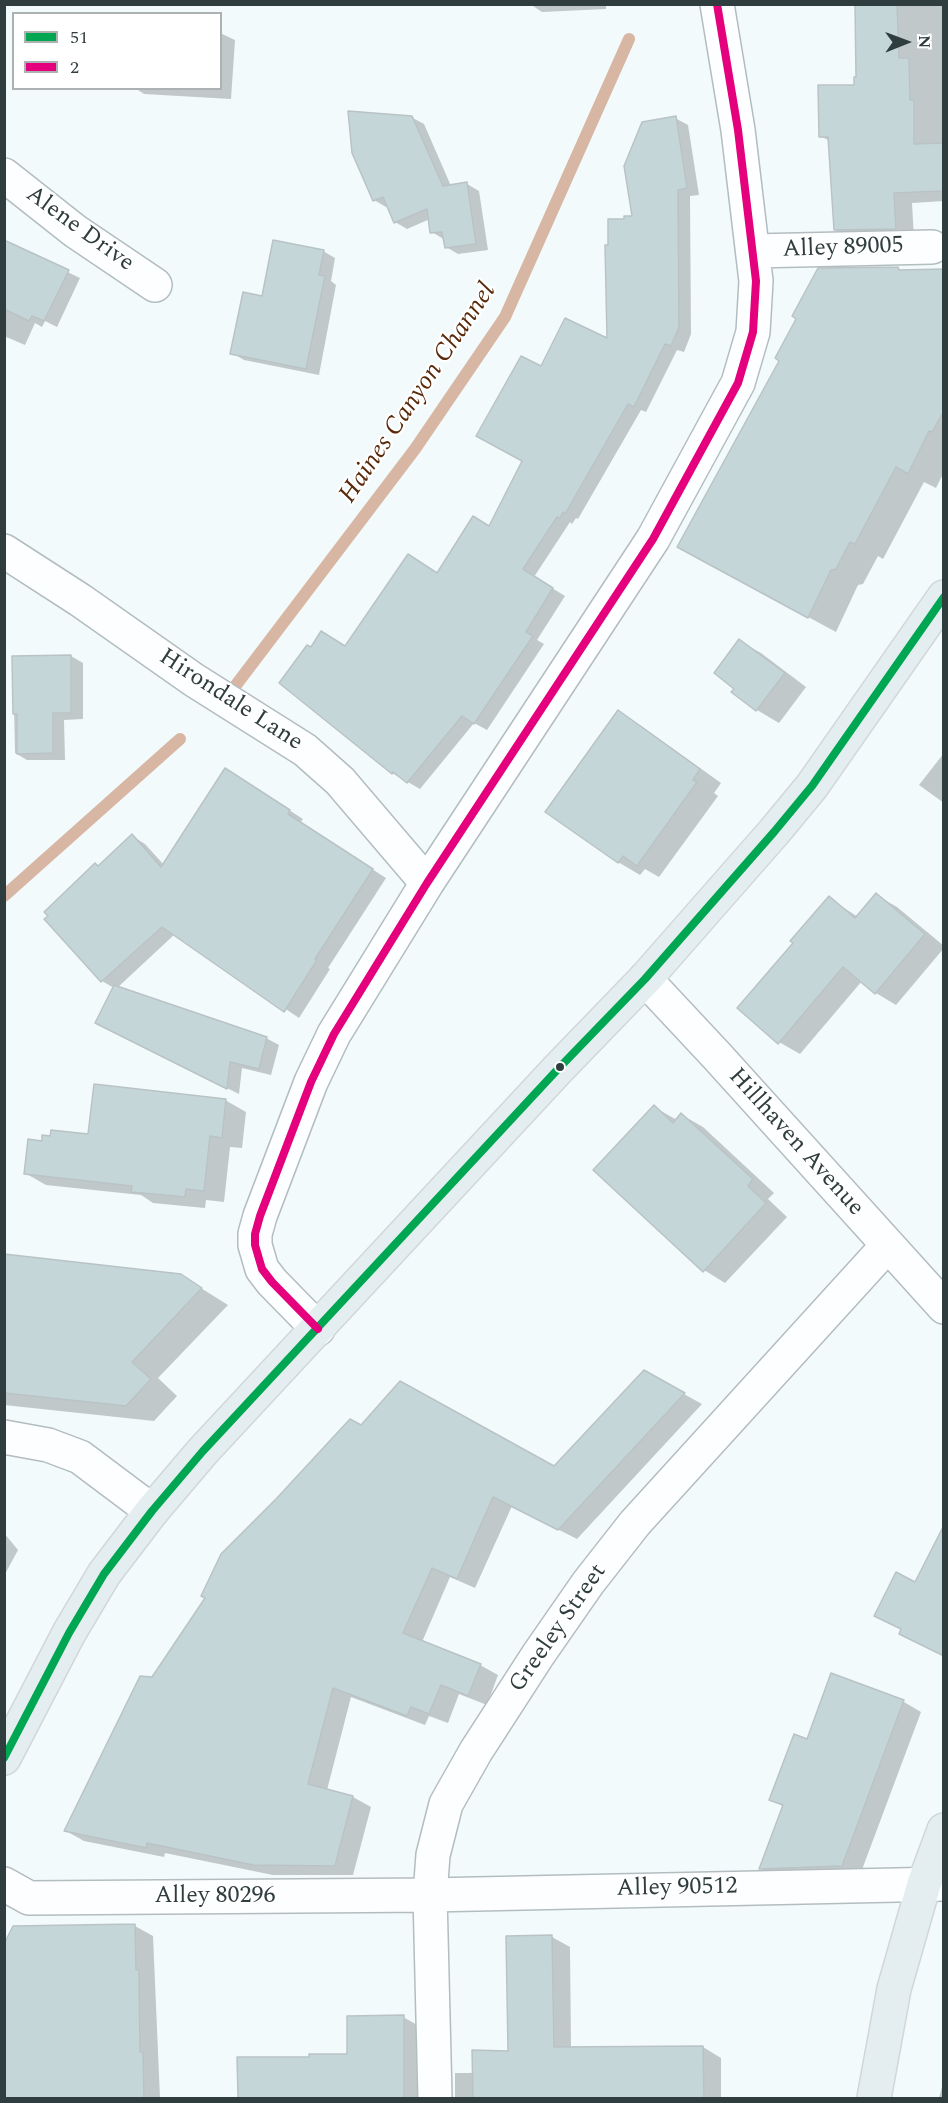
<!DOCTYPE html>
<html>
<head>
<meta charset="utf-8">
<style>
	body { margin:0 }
	#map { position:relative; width:948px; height:2103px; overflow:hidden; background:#f2fafc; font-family:Spectral,serif }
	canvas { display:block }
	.frame { position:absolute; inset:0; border:6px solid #2f3d3f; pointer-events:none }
	.legend { position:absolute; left:12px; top:12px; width:210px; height:78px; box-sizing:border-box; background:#fff; border:2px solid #acb1b2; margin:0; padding:8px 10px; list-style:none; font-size:18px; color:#2f3d3f }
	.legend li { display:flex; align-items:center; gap:12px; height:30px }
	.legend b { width:30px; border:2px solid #acb1b2 }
	.north { position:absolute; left:876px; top:12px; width:60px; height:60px; -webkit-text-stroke:4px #fff; paint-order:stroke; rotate:89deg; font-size:16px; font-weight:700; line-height:24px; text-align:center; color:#2f3d3f }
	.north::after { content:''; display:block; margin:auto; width:21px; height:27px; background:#2f3d3f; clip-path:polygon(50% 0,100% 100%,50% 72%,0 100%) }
</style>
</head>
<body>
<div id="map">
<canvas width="948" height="2103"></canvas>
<div class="frame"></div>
<ul class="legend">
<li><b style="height:8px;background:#00a651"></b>51</li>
<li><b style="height:8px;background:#e5007d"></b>2</li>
</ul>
<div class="north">N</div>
</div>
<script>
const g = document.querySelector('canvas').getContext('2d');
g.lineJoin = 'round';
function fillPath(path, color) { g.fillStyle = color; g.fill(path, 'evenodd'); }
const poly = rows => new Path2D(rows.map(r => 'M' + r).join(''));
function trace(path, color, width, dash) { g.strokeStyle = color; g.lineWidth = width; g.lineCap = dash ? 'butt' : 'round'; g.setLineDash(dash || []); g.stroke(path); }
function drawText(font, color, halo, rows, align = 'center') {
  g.font = font + ' Spectral,serif'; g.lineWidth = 4.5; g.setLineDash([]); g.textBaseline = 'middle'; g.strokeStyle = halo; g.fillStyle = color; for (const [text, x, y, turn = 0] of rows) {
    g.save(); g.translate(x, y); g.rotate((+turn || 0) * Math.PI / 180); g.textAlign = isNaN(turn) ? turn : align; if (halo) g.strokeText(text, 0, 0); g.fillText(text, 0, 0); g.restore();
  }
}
fillPath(poly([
	[606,4,606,9,542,12,530,4],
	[856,4,944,4,944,201,912,203,914,239,854,240,835,230,830,141,820,136,856,86,857,79],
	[220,33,235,40,231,99,144,94,135,88,220,88],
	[411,117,424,124,451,186,467,184,479,191,488,250,458,254,446,247,445,240,432,232,430,219,407,229,395,222,388,206,386,207,374,200],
	[675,118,688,125,699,195,690,196,691,334,684,352,677,350,646,412,641,410,578,519,576,518,572,524,570,522,534,577,565,596,537,640,544,644,487,730,474,723,420,789,392,773,312,649,346,648,438,575,490,528,524,460,541,368,609,341,610,246,625,220,634,217],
	[11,245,80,278,57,327,45,321,42,327,35,323,25,345,4,336,4,258],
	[323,251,335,258,331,281,336,285,319,375,244,360,232,353,263,297],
	[898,268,903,271,944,280,944,472,936,488,924,482,883,559,878,556,863,584,858,585,836,632,706,562],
	[739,641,761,653,806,687,779,723,757,710,733,692,736,689],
	[71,656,83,663,83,719,64,720,65,760,27,760,15,753,13,657],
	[618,712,640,725,721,783,714,793,718,796,659,877,645,869,640,875,618,862],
	[944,753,944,803,919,785],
	[239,778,303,819,300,823,386,878,328,968,330,969,299,1018,175,934,117,988,266,1038,279,1045,271,1075,242,1068,239,1094,109,1030,114,988,102,981,46,920,132,836,145,844,164,865],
	[876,895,897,907,944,946,944,948,896,1005,876,993,862,981,800,1054,779,1042,795,943,829,898,858,917],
	[225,1100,246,1112,242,1148,230,1147,224,1202,206,1200,205,1208,153,1203,141,1195,46,1185,25,1173,43,1142,90,1136],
	[654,1107,677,1120,682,1115,703,1127,774,1193,768,1199,787,1217,725,1283,704,1270],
	[4,1256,180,1275,228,1305,158,1378,177,1396,154,1421,4,1405],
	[644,1372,702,1404,577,1539,512,1506,475,1588,450,1577,422,1642,480,1665,498,1675,487,1705,459,1694,448,1723,429,1716,425,1725,351,1697,327,1790,353,1797,371,1807,353,1875,273,1875,165,1853,164,1857,84,1841,66,1831,153,1679,361,1427,554,1468],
	[4,1533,18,1550,4,1576],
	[832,1675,904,1702,921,1712,860,1875,778,1878,761,1869,784,1807,771,1799,808,1741],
	[135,1926,153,1936,160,2098,4,2098,4,1947],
	[552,1937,570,1947,571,2048,703,2047,721,2058,721,2098,455,2098,455,2073,474,2073,509,2052],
	[403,2017,421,2027,434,2098,239,2098,239,2059,310,2059,348,2056],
	[944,2079,944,2098,939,2098]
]), '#0003');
trace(poly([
	[236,685,415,449,505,317,629,39],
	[4,896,180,739]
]), '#d8b6a4', 12);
const building = poly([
	[855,4,897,4,899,58,909,58,910,100,914,100,914,144,943,143,944,191,894,193,896,229,834,230,828,137,819,137,818,85,854,85,854,77,856,77,855,4],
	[348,111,412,116,443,186,467,182,476,244,445,248,442,232,430,233,427,209,394,223,383,197,373,201,352,153,348,111],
	[676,116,687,188,678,190,679,327,671,346,665,344,634,407,628,404,565,514,563,512,560,518,557,517,523,569,553,588,526,632,533,636,474,724,462,716,407,783,393,772,392,774,279,683,307,645,311,647,321,631,345,646,408,554,437,573,473,516,489,526,522,461,476,436,521,356,541,366,565,318,607,338,605,245,608,245,608,219,624,219,624,216,632,216,624,166,642,122,676,116],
	[4,240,69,270,44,321,32,316,29,321,4,309,4,240],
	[273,240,324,250,319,275,325,276,306,369,230,354,243,292,262,296,273,240],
	[898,267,899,270,944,269,944,411,932,432,929,431,908,474,896,467,855,544,850,542,836,569,831,570,808,618,677,547,779,361,775,358,796,319,792,316,818,268,898,267],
	[739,639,785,673,756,711,731,692,734,689,714,673,739,639],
	[71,655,71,713,53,713,53,753,17,754,17,714,13,714,12,656,71,655],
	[618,710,700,769,693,780,697,782,637,866,623,856,618,863,545,812,618,710],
	[225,768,290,810,288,814,373,869,315,959,317,960,284,1012,162,927,101,982,44,919,48,916,44,912,95,863,98,866,132,834,161,867,225,768],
	[876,893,925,934,875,994,843,967,778,1044,737,1008,793,943,790,941,829,896,855,918,876,893],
	[114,985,267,1037,259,1069,230,1062,227,1089,95,1023,114,985],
	[94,1084,226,1099,222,1138,210,1136,204,1191,186,1189,185,1197,131,1192,132,1186,24,1174,28,1139,42,1141,42,1135,50,1136,51,1130,88,1134,94,1084],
	[654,1105,673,1123,681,1113,753,1179,748,1186,766,1203,703,1272,593,1170,654,1105],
	[4,1254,181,1274,202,1288,132,1362,151,1379,126,1406,4,1393,4,1254],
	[644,1370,685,1393,558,1530,493,1497,457,1579,432,1568,403,1633,481,1664,468,1696,441,1685,429,1714,411,1707,407,1716,333,1688,308,1784,353,1796,335,1866,253,1865,147,1843,146,1848,64,1831,140,1676,152,1677,205,1598,201,1596,221,1554,276,1499,350,1419,361,1425,400,1381,554,1466,644,1370],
	[944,1525,944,1656,899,1634,901,1629,874,1616,896,1572,915,1582,944,1525],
	[831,1673,904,1700,842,1866,759,1869,783,1805,769,1800,794,1734,807,1739,831,1673],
	[135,1924,136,1970,139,1970,140,2052,143,2052,144,2098,4,2098,4,1944,13,1926,135,1924],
	[552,1935,554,2047,703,2046,704,2098,473,2098,472,2050,508,2051,506,1936,552,1935],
	[404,2015,404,2098,238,2098,237,2057,309,2057,309,2054,347,2054,347,2016,404,2015]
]);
fillPath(building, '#c5d6d9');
trace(building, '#b9c3c6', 1.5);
const minor = poly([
	[4,175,75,231,155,285],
	[753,251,932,247],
	[4,551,80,600,194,680,305,750,340,781,427,883],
	[645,979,717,1056,944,1307],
	[318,1329,272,1282,262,1269,255,1245,255,1234,260,1216,311,1082,334,1034,427,883,653,539,738,383,753,332,756,281,738,130,717,4],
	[4,1437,48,1445,80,1457,152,1511],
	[4,1884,29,1898,430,1895,944,1884],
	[435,2098,430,1895,433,1855,446,1804,476,1751,538,1655,588,1583,635,1523,887,1246]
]);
const major = poly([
	[4,1758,69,1633,104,1574,152,1511,203,1451,558,1069,645,979,774,832,812,786,944,597],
	[874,2098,894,1989,924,1884,944,1830]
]);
trace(minor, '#b3bdbf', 36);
trace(major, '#d1d7d8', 36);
trace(minor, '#fdfeff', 33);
trace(major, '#e4eef0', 33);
trace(poly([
	[4,1758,69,1633,104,1574,152,1511,203,1451,558,1069,645,979,774,832,812,786,944,597]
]), '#00a651', 8);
trace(poly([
	[318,1329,272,1282,262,1269,255,1245,255,1234,260,1216,311,1082,334,1034,427,883,653,539,738,383,753,332,756,281,738,130,717,4]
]), '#e5007d', 8);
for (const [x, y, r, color] of [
	[560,1067,5,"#2f3d3f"]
]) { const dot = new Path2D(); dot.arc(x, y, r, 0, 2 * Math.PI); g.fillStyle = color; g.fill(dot); trace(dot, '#fff', 2); }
drawText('24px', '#2f3d3f', '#fff', [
	["Alene Drive",79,230,36],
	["Alley 89005",843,249,-2],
	["Hirondale Lane",230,701,33],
	["Hillhaven Avenue",795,1143,48],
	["Greeley Street",559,1629,-55],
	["Alley 90512",677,1889,-1],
	["Alley 80296",215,1897]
]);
drawText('italic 26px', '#59290a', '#fff', [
	["Haines Canyon Channel",419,394,-56]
]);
</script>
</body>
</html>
